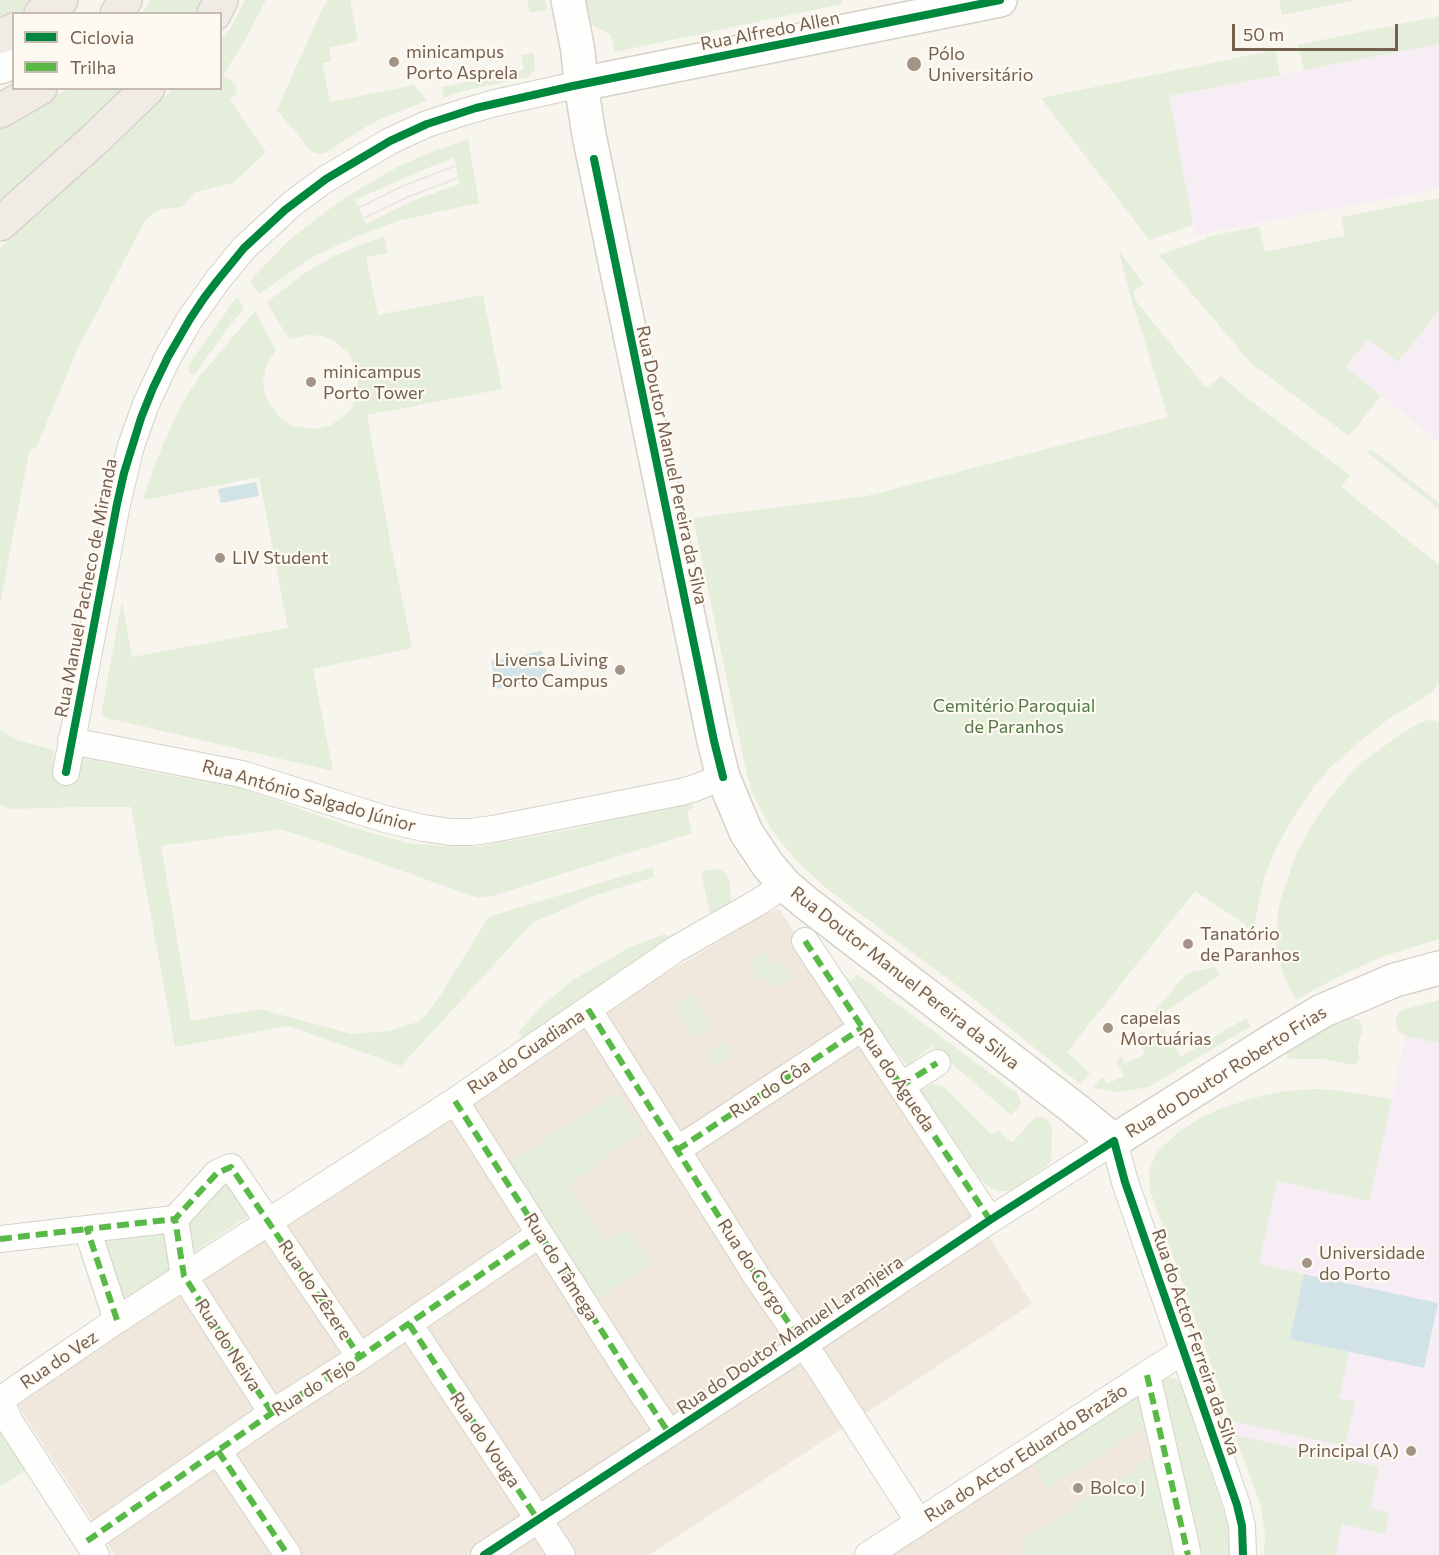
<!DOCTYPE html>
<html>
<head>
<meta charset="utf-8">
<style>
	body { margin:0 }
	#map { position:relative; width:1439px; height:1555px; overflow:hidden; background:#f8f5ee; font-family:Commissioner,sans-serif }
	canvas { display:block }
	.legend { position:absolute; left:12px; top:12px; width:210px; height:78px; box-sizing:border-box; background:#fefaf2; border:2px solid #c7bcb1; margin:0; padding:8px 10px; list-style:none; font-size:18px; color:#756050 }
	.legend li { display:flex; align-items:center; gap:12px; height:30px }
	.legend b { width:30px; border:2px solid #c7bcb1 }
	.scale { position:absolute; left:1232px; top:24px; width:166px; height:27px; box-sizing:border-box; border:3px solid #756050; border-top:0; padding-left:8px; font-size:18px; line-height:21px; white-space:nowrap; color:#756050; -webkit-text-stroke:4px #fefaf2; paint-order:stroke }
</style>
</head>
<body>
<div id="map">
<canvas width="1439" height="1555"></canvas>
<ul class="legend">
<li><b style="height:8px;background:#00873e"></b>Ciclovia</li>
<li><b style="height:8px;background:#58b947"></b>Trilha</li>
</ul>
<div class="scale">50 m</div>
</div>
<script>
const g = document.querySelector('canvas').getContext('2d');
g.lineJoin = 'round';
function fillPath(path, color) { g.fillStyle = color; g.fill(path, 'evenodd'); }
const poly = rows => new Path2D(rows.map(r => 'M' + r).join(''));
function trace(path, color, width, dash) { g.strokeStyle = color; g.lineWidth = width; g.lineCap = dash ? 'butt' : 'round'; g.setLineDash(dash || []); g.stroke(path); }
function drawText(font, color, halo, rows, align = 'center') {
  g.font = font + ' Commissioner,sans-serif'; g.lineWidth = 4.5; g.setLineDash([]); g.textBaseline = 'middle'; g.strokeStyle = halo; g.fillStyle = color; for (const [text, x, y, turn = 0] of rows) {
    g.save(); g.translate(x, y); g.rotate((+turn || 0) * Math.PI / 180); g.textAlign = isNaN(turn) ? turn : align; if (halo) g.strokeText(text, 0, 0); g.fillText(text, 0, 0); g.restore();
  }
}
fillPath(poly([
	[777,909,780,910,1032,1304,649,1555,115,1555,14,1400,607,1009,763,915],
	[1164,1378,1175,1378,1182,1387,1227,1522,1230,1555,889,1555]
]), '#f0e8dd');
fillPath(poly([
	[1439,44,1439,189,1195,235,1169,96],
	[1439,311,1439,442,1346,367,1368,339,1398,362],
	[1439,1000,1439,1555,1264,1555,1265,1536,1261,1506,1150,1190,1149,1171,1157,1152,1176,1134,1195,1121,1217,1110,1253,1098,1285,1091,1315,1089,1333,1090,1392,1098,1406,1036,1398,1031,1396,1026,1395,1020,1398,1014,1403,1010]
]), '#f6eef4');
fillPath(poly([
	[0,0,43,0,23,13,14,14,13,19,0,26],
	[151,0,210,0,202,13,141,14],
	[245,0,266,0,244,42,223,75,236,85,237,93,230,100,266,152,233,183,196,192,182,207,161,209,146,219,77,350,37,446,29,452,0,604,0,248,173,89,220,88,221,40,231,28],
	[328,0,350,0,358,41,329,48,331,61,322,63,330,102,414,85,427,101,385,117,362,129,327,152,319,154,312,152,277,110,323,7],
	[527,0,545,0,547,10,530,13],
	[586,0,841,0,842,4,615,52,611,35,591,25],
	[1279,0,1357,0,1282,15],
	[1439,16,1439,44,1304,70,1298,45],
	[1275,50,1280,75,1169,96,1193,225,1149,240,1041,98],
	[534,53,535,69,529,77,458,92,444,98,442,87,524,70,521,55],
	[68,89,133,89,0,212,0,125],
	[468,139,479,203,401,220,357,236,309,259,261,293,258,293,251,282,252,279,288,241,328,210,351,194,399,166,429,153],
	[454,158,460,184,412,201,366,224,355,200,420,171],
	[1439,198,1439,311,1398,362,1368,339,1346,367,1381,396,1349,436,1251,363,1159,255,1206,239,1206,237,1259,226,1265,252,1345,236,1341,217],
	[384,236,388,253,366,257,378,315,483,295,502,389,367,415,390,540,412,648,313,669,333,771,107,718,101,715,122,601,132,657,288,628,259,477,143,500,154,467,165,440,180,408,188,394,199,377,255,311,276,350,266,366,263,382,266,398,279,417,292,426,315,429,331,425,343,417,349,412,356,398,358,383,356,367,348,353,337,343,323,336,308,335,290,339,282,328,267,302,305,273,336,255,360,245],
	[1119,251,1144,284,1133,292,1136,301,1206,388,1221,376,1242,394,1350,475,1341,487,1439,565,1439,683,1432,692,1387,720,1365,737,1330,768,1315,785,1295,815,1276,848,1264,879,1256,915,1252,949,1250,935,1245,924,1195,891,1067,1052,1090,1073,1080,1084,951,981,827,889,794,858,771,829,754,796,747,775,693,518,867,496,1168,417,1128,287],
	[236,298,238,298,243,307,243,311,229,326,195,374,189,374,188,366],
	[1371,449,1439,503,1439,509,1368,453],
	[1428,720,1436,721,1439,725,1439,939,1384,956,1361,966,1332,980,1296,1000,1284,977,1278,955,1276,944,1278,911,1282,895,1297,852,1314,822,1329,799,1346,779,1365,760,1394,739,1417,724],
	[0,729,16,740,54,750,52,776,73,780,76,757,178,777,239,787,348,826,407,843,440,846,476,847,574,829,663,807,693,804,693,808,687,810,692,833,492,896,478,898,318,841,280,829,161,846,191,1021,259,1009,352,1034,390,1031,417,1022,426,1015,440,996,488,918,501,913,653,867,654,877,591,897,532,923,401,1066,289,1026,175,1047,131,807,82,807,11,809,0,805],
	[715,869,723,871,729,878,731,900,729,905,711,917,701,872],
	[665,934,671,938,525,1041,518,1032,545,1003,573,980,632,946],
	[764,952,771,965,782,959,793,976,773,988,766,977,759,981,748,962],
	[835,965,851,981,857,974,1018,1094,1021,1104,1011,1115,932,1046,907,1066,832,968],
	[1215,967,1220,975,1157,1017,1154,1012,1187,973],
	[691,994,712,1027,695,1038,674,1005],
	[1439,1000,1439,1043,1406,1036,1398,1031,1395,1020,1400,1012,1403,1010],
	[1246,1018,1251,1026,1149,1087,1119,1092,1092,1088,1103,1077,1107,1084,1124,1076,1117,1062,1121,1056,1125,1064,1145,1054,1137,1037,1142,1031,1147,1039,1163,1028,1181,1057],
	[1352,1018,1359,1020,1363,1028,1358,1046,1359,1060,1357,1063,1354,1065,1324,1059,1294,1059,1288,1058,1286,1053,1289,1048,1320,1031],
	[723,1042,732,1056,714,1068,706,1054],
	[932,1084,944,1087,992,1135,998,1130,1012,1143,1035,1117,1041,1117,1047,1120,1052,1125,1051,1162,1012,1191,999,1191,990,1188,978,1176,920,1090],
	[1315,1089,1333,1090,1392,1099,1369,1201,1277,1181,1259,1264,1304,1274,1291,1339,1349,1352,1339,1398,1355,1401,1345,1446,1231,1421,1150,1190,1149,1171,1157,1152,1176,1134,1195,1121,1217,1110,1253,1098,1285,1091],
	[617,1093,643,1131,612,1151,595,1168,568,1185,604,1242,627,1228,651,1265,598,1299,509,1162],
	[223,1185,230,1186,254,1212,193,1253,187,1222,216,1188],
	[167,1227,175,1269,123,1301,103,1243,107,1236],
	[1164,1378,1175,1378,1182,1387,1227,1522,1230,1555,1022,1555,1027,1551,1020,1542,1159,1453,1143,1428,1048,1488,1034,1465],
	[0,1421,27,1470,0,1487],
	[1235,1435,1379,1467,1370,1508,1389,1513,1385,1534,1342,1524,1335,1555,1264,1555,1265,1536,1261,1506]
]), '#e4eeda');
fillPath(poly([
	[256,482,259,496,221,503,218,489],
	[542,651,548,678,497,689,491,661],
	[1304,1274,1438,1303,1424,1368,1290,1339]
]), '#d2e3e7');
const street = poly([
	[71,741,242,774,385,819,423,828,451,832,471,832,493,829,681,792,695,788,723,777],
	[66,772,117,504,131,446,146,404,168,357,190,319,217,281,244,248,293,203,326,179,390,141,427,124,464,112,495,103,581,84],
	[805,941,990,1220],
	[588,1009,759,1280,818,1365,919,1522],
	[901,1086,937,1063],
	[455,1101,626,1369,669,1433],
	[677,1150,862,1028],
	[0,1239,87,1229],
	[117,1320,87,1229,175,1219],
	[409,1324,562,1555],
	[1147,1375,1188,1555],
	[0,1400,117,1320,455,1101,676,949,755,904,785,885],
	[0,1400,10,1422,96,1555],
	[272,1413,184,1276,175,1219,217,1173,231,1167,360,1357],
	[218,1451,288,1555],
	[87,1541,272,1413,360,1357,540,1234],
	[484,1555,804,1345,990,1220,1114,1141,1125,1182,1237,1505,1242,1526,1243,1555],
	[868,1555,1183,1351]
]);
const secondary = poly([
	[568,0,578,51,581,84,589,135,714,741,723,777,746,832,768,865,785,885,805,902,1075,1109,1114,1141,1272,1041,1322,1011,1395,980,1439,968],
	[0,67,14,62],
	[581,84,1000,0]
]);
const highway = poly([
	[41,14,61,0],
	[117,14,125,0],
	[214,14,221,0],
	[0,37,14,30],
	[0,111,40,88],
	[0,224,94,140,148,88]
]);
trace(street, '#d5d1ca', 28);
trace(secondary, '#d6d1c9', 36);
trace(highway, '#d9d2cc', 36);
trace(street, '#fefefc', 26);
trace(secondary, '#fefefc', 33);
trace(highway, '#f1ebe6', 33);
trace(poly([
	[358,208,403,186,455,166],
	[364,218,408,197,458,178]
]), '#e6e4e6', 1.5);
trace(poly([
	[805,941,990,1220],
	[588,1009,759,1280,804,1345],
	[901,1086,937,1063],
	[455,1101,626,1369,669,1433],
	[677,1150,862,1028],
	[0,1239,87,1229],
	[117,1320,87,1229,175,1219],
	[409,1324,538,1520],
	[1147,1375,1188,1555],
	[272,1413,184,1276,175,1219,217,1173,231,1167,360,1357],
	[218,1451,288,1555],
	[87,1541,272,1413,360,1357,540,1234]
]), '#58b947', 6, [12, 6]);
trace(poly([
	[594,159,714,741,723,777],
	[66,772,117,504,124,473,141,418,153,388,168,357,190,319,204,298,217,281,244,248,285,210,326,179,390,141,427,124,476,108,573,86,1000,0],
	[484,1555,804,1345,990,1220,1114,1141,1125,1182,1237,1505,1242,1526,1243,1555]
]), '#00873e', 8);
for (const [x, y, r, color] of [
	[394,62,6,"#a39487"],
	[914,64,8,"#a39487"],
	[311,382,6,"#a39487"],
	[220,558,6,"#a39487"],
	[620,670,6,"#a39487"],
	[1188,944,6,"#a39487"],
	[1108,1028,6,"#a39487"],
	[1307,1263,6,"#a39487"],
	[1411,1451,6,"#a39487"],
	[1078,1488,6,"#a39487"]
]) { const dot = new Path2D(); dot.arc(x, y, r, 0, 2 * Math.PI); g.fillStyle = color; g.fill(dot); trace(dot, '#fefaf2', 2); }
drawText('18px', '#756050', '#fefaf2', [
	["Rua Alfredo Allen",770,31,-11],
	["Rua Doutor Manuel Pereira da Silva",672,465,78],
	["Rua Manuel Pacheco de Miranda",86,588,-79],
	["Rua António Salgado Júnior",309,796,16],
	["Rua Doutor Manuel Pereira da Silva",905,978,38],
	["Rua do Guadiana",526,1052,-34],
	["Rua do Doutor Roberto Frias",1226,1072,-32],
	["Rua do Águeda",897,1080,56],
	["Rua do Côa",770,1089,-33],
	["Rua do Tâmega",561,1267,58],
	["Rua do Corgo",752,1267,57],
	["Rua do Zêzere",315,1290,56],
	["Rua do Doutor Manuel Laranjeira",790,1335,-34],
	["Rua do Actor Ferreira da Silva",1196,1342,71],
	["Rua do Neiva",228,1345,57],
	["Rua do Vez",59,1360,-34],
	["Rua do Tejo",314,1387,-32],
	["Rua do Vouga",485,1440,56],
	["Rua do Actor Eduardo Brazão",1026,1453,-33]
]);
drawText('18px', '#756050', '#fefaf2', [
	["minicampus",406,52],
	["Porto Asprela",406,73],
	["Pólo",928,54],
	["Universitário",928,75],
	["minicampus",323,372],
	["Porto Tower",323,393],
	["LIV Student",232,558],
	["Livensa Living",608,660,"right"],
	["Porto Campus",608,681,"right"],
	["Tanatório",1200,934],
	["de Paranhos",1200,955],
	["capelas",1120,1018],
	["Mortuárias",1120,1039],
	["Universidade",1319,1253],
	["do Porto",1319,1274],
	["Principal (A)",1399,1451,"right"],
	["Bolco J",1090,1488]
], 'left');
drawText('18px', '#527948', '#fefaf2', [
	["Cemitério Paroquial",1014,706],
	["de Paranhos",1014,727]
]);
</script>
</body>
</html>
